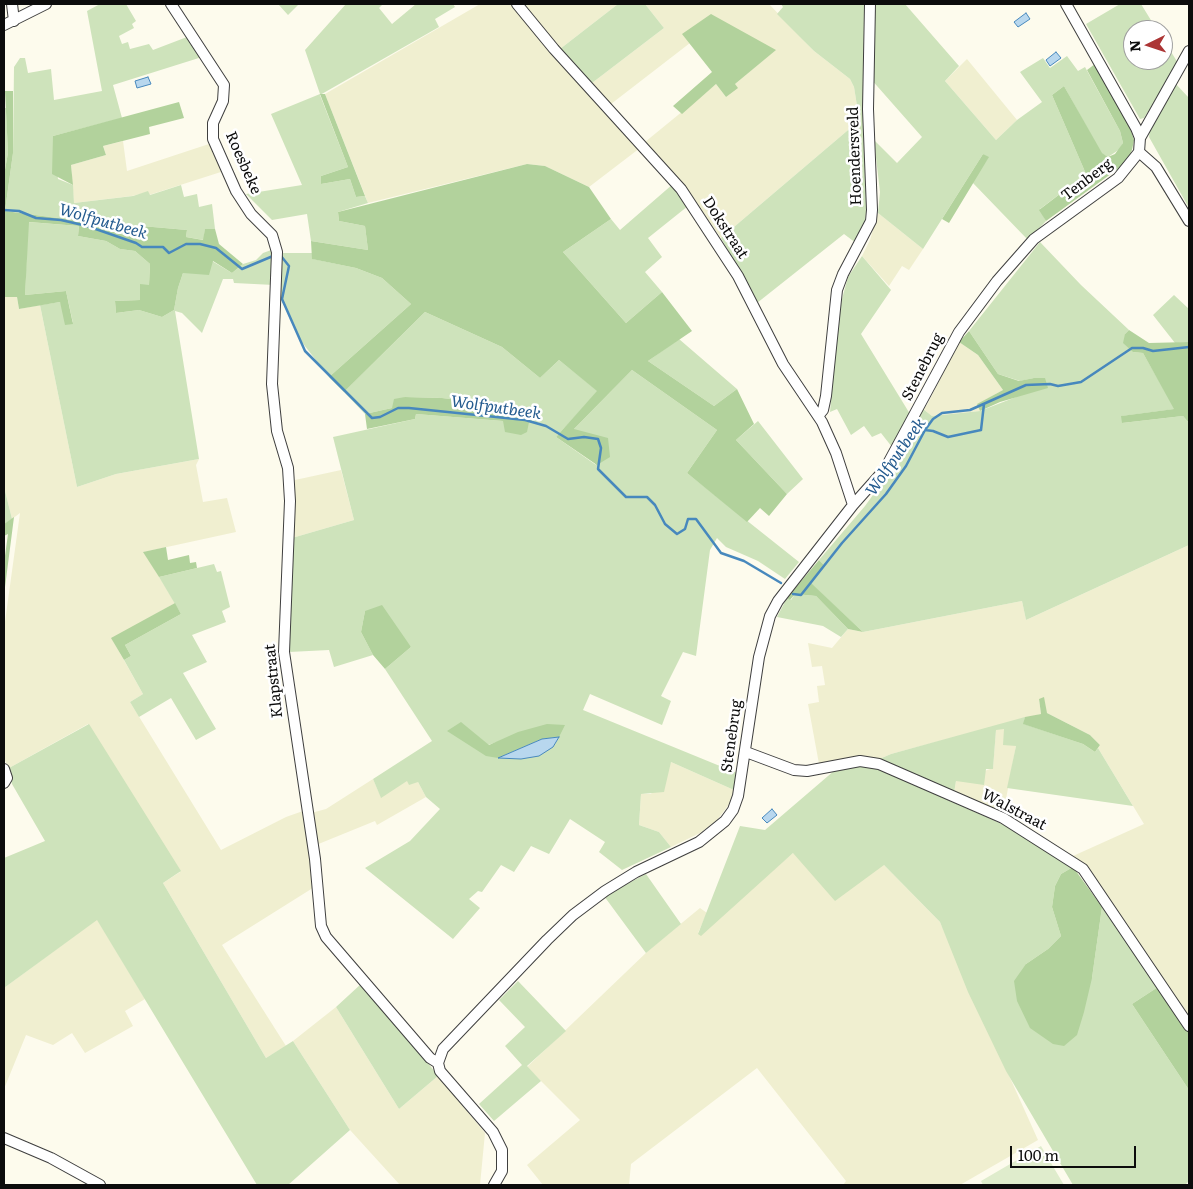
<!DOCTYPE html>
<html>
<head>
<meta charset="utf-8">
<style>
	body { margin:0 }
	#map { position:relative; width:1193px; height:1189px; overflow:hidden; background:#fdfbed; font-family:Literata,serif }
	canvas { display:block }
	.frame { position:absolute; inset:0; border:5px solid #0c0c0c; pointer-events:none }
	.north { position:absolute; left:1123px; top:20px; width:50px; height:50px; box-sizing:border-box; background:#fff; border:1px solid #9e9e9e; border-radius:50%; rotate:266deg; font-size:14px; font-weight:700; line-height:20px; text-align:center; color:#0c0c0c }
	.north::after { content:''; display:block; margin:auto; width:18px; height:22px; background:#ac3535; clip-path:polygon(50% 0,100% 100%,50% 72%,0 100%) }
	.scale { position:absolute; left:1010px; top:1146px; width:126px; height:22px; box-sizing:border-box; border:2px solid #0c0c0c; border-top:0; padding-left:6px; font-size:15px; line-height:18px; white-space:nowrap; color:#0c0c0c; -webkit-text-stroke:4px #fff; paint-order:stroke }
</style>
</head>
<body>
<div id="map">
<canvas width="1193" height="1189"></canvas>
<div class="frame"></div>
<div class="north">N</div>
<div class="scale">100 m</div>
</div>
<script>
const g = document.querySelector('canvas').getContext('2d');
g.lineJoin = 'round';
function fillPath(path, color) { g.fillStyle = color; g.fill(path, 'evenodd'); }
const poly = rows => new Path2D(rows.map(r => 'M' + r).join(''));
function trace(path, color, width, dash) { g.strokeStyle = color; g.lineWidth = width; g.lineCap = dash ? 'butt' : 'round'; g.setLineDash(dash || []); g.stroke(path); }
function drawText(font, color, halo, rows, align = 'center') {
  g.font = font + ' Literata,serif'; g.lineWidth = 5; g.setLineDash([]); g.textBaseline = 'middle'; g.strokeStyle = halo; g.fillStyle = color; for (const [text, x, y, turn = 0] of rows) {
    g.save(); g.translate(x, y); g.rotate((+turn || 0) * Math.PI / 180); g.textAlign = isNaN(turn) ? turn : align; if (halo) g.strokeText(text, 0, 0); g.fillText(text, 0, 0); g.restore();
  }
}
fillPath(poly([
	[480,4,514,4,640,148,589,187,545,166,527,164,368,203,325,94],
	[524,4,618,4,560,49],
	[645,4,769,4,814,51,850,79,854,87,859,118,854,125,721,238,688,191,645,142,716,84,726,97,735,84,775,50,683,34,690,43,611,104,592,83,664,28],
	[967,59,1017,120,996,140,945,81],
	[123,141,127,171,212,143,224,171,149,195,148,192,132,196,74,203,71,165,106,155,103,146],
	[878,213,923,249,909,270,902,266,889,286,862,256,870,240],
	[4,297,17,297,19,309,40,305,77,487,116,474,199,459,196,465,203,502,227,498,236,532,144,552,175,603,112,639,143,694,130,702,221,850,286,817,303,811,316,886,222,945,286,1046,266,1058,163,883,180,872,88,724,9,768,4,759,4,629,20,513,12,519,4,487],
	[959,342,978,355,1003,390,978,404,980,411,932,416,923,409,927,405],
	[341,470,354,520,292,538,295,480],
	[1189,545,1189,1017,1088,868,1073,856,1144,824,1098,748,1100,745,1090,735,1047,713,1039,699,1041,714,891,754,877,760,862,756,819,764,808,704,819,702,817,686,825,685,822,666,812,667,808,643,832,648,848,629,863,632,1022,601,1026,620],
	[996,729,1005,729,1016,746,1003,815,954,793,956,781,993,768],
	[671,762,734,790,730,803,717,820,700,833,671,847,659,832,639,825,641,794,651,794],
	[373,779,381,797,407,780,418,782,426,797,377,825,375,821,316,845,311,813,326,809],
	[793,853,884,865,940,922,1038,1140,960,1185,843,1185,846,1181,757,1068,631,1164,629,1185,543,1185,527,1165,580,1120,527,1067,649,950,700,908,707,913,698,933],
	[97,919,145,999,125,1011,133,1026,85,1053,72,1033,53,1045,26,1035,4,1089,4,988],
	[336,1007,399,1109,438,1076,485,1133,480,1185,400,1185,350,1130,293,1041]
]), '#f0efd0');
fillPath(poly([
	[100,4,126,4,136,21,132,24,134,28,119,36,122,44,128,42,130,49,149,44,153,50,187,37,202,57,113,85,122,118,53,136,58,179,73,185,74,203,133,196,148,191,150,195,181,185,184,197,197,194,199,207,212,204,215,229,205,229,204,240,186,237,187,230,130,225,129,236,73,220,5,211,13,153,14,67,20,58,25,58,28,73,51,69,54,100,102,91,87,11],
	[278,4,299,4,288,15],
	[346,4,383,4,379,8,392,24,416,4,453,4,455,7,435,19,439,27,320,95,348,167,321,176,321,184,350,179,356,197,365,196,368,203,338,212,339,221,365,226,368,250,311,241,307,214,272,220,246,194,302,185,271,114,320,94,305,50],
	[618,4,645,4,664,28,592,83,560,49],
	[781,4,864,4,863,119,868,191,865,222,856,243,844,234,757,303,721,238,854,125,859,118,854,87,850,79,814,51,777,14,783,7],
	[872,4,905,4,959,66,945,81,996,140,1017,120,1042,102,1020,72,1043,58,1050,68,1067,56,1078,71,1085,67,1120,131,1123,143,1120,149,1108,157,1101,153,1064,86,1052,95,1086,174,1040,209,1046,221,1028,240,972,182,988,158,983,154,923,249,878,213,880,192,874,140,897,163,922,137,870,78],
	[1120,4,1141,4,1157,30,1133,30,1133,60,1163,60,1163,39,1178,63,1144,118,1140,119,1086,24],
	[1175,83,1189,98,1189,208,1149,137,1150,127],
	[4,108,6,108,8,153,4,175],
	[673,184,688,206,648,238,662,257,645,272,662,292,626,323,563,252,611,219,620,230],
	[28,222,79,226,78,236,106,241,120,249,135,251,150,264,149,285,140,300,115,301,116,313,139,310,162,317,174,310,178,288,183,273,212,261,232,273,243,264,256,260,263,253,274,249,274,285,234,283,233,279,223,279,202,333,182,313,175,311,199,459,116,474,77,487,40,305,60,302,73,323,66,291,25,295],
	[1040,242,1081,285,1129,330,1125,334,1133,352,1143,353,1175,409,1122,416,1122,423,1183,416,1189,423,1189,545,1026,620,1022,601,863,632,810,583,825,566,819,560,865,506,899,459,923,409,932,416,980,411,1016,397,1034,378,1020,381,998,374,969,331],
	[283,253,312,253,313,259,356,268,382,278,411,304,329,377,301,341,280,297],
	[862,256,891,290,861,334,910,414,892,447,881,433,872,437,864,426,851,435,837,409,830,412,838,324,842,299,848,277],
	[1174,295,1189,309,1189,342,1175,343,1153,315],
	[425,312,502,347,540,378,559,360,598,391,556,437,596,465,574,429,632,370,717,430,687,473,799,562,785,579,758,561,726,547,717,538,710,550,696,656,683,652,661,696,671,701,662,725,590,694,583,710,737,773,734,790,671,762,664,792,641,794,639,825,659,832,671,847,622,870,599,852,605,842,570,819,549,854,531,846,514,872,501,865,482,892,478,891,469,899,480,908,453,939,365,868,410,841,440,809,426,797,418,782,409,785,407,781,381,798,373,779,432,741,385,669,411,647,365,611,361,632,373,655,334,667,329,650,289,652,292,538,354,520,333,437,415,419,416,414,503,421,512,418,511,406,442,398,405,397,392,408,365,414,344,392],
	[461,723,488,745,497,742,559,737,553,747,521,759,498,758],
	[679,339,737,389,714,406,648,361],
	[758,421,803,479,787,494,736,440],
	[4,487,12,519,4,524],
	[214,564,217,572,221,571,230,607,222,611,226,622,192,635,207,662,183,673,216,729,196,740,171,698,139,717,130,702,143,694,124,660,131,656,125,645,181,614,159,577],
	[795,594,816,596,848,629,841,637,823,626,777,617,787,598,791,600],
	[1025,717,1024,724,1083,744,1095,752,1098,748,1133,806,1007,788,1016,746,1003,745,1004,729,996,730,993,769,986,769,984,785,956,781,954,793,877,760,891,754],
	[89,724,181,871,163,883,266,1058,293,1041,350,1130,288,1185,257,1185,97,920,4,988,4,858,45,841,12,784,9,768],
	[858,765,876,768,1004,825,1073,867,1061,874,1055,886,1052,907,1061,936,1048,949,1026,964,1092,978,1102,907,1158,987,1132,1004,1189,1090,1189,1181,1185,1185,1073,1185,1006,1071,968,992,940,922,884,865,835,901,793,853,701,936,698,934,740,826,765,830,835,770],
	[646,874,681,924,646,953,604,896],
	[518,981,566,1031,527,1066,541,1081,494,1121,479,1104,522,1065,505,1046,525,1027,499,1000],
	[361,984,424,1053,428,1063,438,1076,399,1109,336,1007]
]), '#cee3bb');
fillPath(poly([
	[711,14,776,50,735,84,738,88,726,97,716,84,682,114,673,106,712,72,682,34],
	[1095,64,1130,128,1134,140,1132,150,1127,161,1119,168,1046,221,1039,210,1086,174,1052,95,1064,86,1102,153,1108,157,1115,154,1123,143,1120,131,1087,70],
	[5,91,13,91,13,153,5,211,73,220,128,236,130,225,187,230,186,237,203,240,205,229,215,229,219,244,243,264,232,273,213,261,209,275,183,273,178,288,174,310,162,317,139,310,116,313,115,301,140,300,140,284,149,285,150,264,135,251,120,249,106,241,78,236,79,226,29,222,25,295,66,291,73,324,65,325,60,302,19,309,17,297,4,297,4,175,8,153],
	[320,94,325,94,365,196,356,197,350,179,321,184,321,176,348,167],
	[179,102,184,118,149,127,150,134,103,146,106,155,71,165,73,185,52,174,53,136],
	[983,154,989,157,949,223,942,219],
	[527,164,545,166,589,187,611,219,563,252,626,323,662,292,692,331,648,361,714,406,737,389,754,424,736,440,787,494,769,516,760,508,747,522,687,473,717,430,632,370,574,429,608,438,610,457,597,465,556,437,597,391,559,360,540,378,502,347,425,312,344,392,329,377,411,304,382,278,356,268,312,259,311,241,368,250,365,226,339,221,338,212],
	[1129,330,1149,343,1189,342,1189,423,1183,416,1122,423,1121,416,1174,409,1143,353,1133,352,1123,343,1125,334],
	[969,331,998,374,1019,381,1034,378,1045,378,1048,388,1000,402,980,411,977,404,1003,390,978,355,959,342],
	[405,397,442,398,512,406,512,418,529,422,527,432,521,435,505,432,503,421,416,414,415,419,367,429,365,414,392,408,394,399],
	[14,517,4,595,4,563,8,534,4,536,4,524],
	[166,547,168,560,189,555,190,563,196,562,197,568,159,577,143,552],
	[819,560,825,566,811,583,863,632,848,629,816,596,795,594,790,600,787,598],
	[175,603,181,614,125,645,131,656,124,660,111,638],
	[382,605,411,647,385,669,373,655,361,632,365,611],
	[1044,697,1047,713,1090,735,1100,745,1095,752,1083,744,1023,724,1025,717,1041,714,1039,699],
	[461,722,489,745,518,732,547,724,565,725,559,737,542,739,498,758,486,756,447,731],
	[1073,867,1102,907,1092,978,1084,1012,1077,1035,1064,1046,1053,1044,1030,1028,1017,1001,1014,981,1026,964,1048,949,1061,936,1052,907,1055,886,1061,874],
	[1158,987,1189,1033,1189,1090,1132,1004]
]), '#b2d29c');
fillPath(poly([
	[1041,1146,1064,1185,983,1185,981,1181]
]), '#dfeccc');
const water = poly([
	[1026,13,1030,19,1018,27,1014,22,1026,13],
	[1056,52,1061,58,1050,66,1046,60,1056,52],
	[148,77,151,84,137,88,135,81,148,77],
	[559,737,553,747,539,756,521,759,498,758,542,739,559,737],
	[772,809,777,815,767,823,762,818,772,809]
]);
fillPath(water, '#b8d7ee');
trace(water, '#4788bd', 1);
trace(poly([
	[4,210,19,211,36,218,61,220,87,226,136,243,142,247,163,247,169,253,186,244,200,244,216,248,242,269,273,256],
	[281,256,289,266,282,299,305,351,372,418,380,417,398,408,409,408,525,420,546,426,568,439,584,437,598,439,601,448,598,469,626,497,647,497,655,505,665,524,677,534,685,529,688,519,696,519,721,553,744,561,781,583],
	[925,430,933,431,948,437,981,430,984,404],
	[793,594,801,595,842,543,886,494,906,466,925,430,933,419,942,413,970,410,1026,385,1050,384,1058,386,1081,382,1132,348,1143,348,1153,351,1189,347]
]), '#4788bd', 2.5);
const minor = poly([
	[12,4,14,21],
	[171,4,224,85,223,101,213,123,213,139,236,191,251,214,272,235,277,252,272,384,277,431,288,468,290,501,284,652,315,859,321,926,326,937,430,1058,438,1063],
	[517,4,554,49,681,189,738,276,783,364,822,422,836,453,853,505],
	[4,25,46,4],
	[1140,138,1189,51],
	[1139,152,1156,167,1189,221],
	[818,416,823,410,826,396,837,290,843,274,871,221,872,210,868,109,870,4],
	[746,752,794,770,807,771,860,761,879,764,1003,818,1083,869,1189,1026],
	[4,769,7,778,4,783],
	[4,1138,51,1158,100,1185],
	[494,1185,502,1171,502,1150,493,1132,440,1071,438,1063,443,1049,547,940,573,915,605,891,636,872,699,842,725,821,733,810,738,796,759,657,770,616,778,601,853,505,885,469,959,332,997,281,1034,239,1118,178,1139,152,1140,138,1136,128,1066,4]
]);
trace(minor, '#3f3f3f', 12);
trace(minor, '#fff', 10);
drawText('15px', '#0c0c0c', '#fff', [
	["Hoendersveld",855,156,-92],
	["Roesbeke",243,163,66],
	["Tenberg",1087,180,-37],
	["Dokstraat",725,228,57],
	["Stenebrug",923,367,-63],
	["Klapstraat",274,681,-96],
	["Stenebrug",732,736,-82],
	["Walstraat",1014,810,28]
]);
drawText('italic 16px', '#245b8f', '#fff', [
	["Wolfputbeek",103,222,16],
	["Wolfputbeek",496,408,8],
	["Wolfputbeek",896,457,-55]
]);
</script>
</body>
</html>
